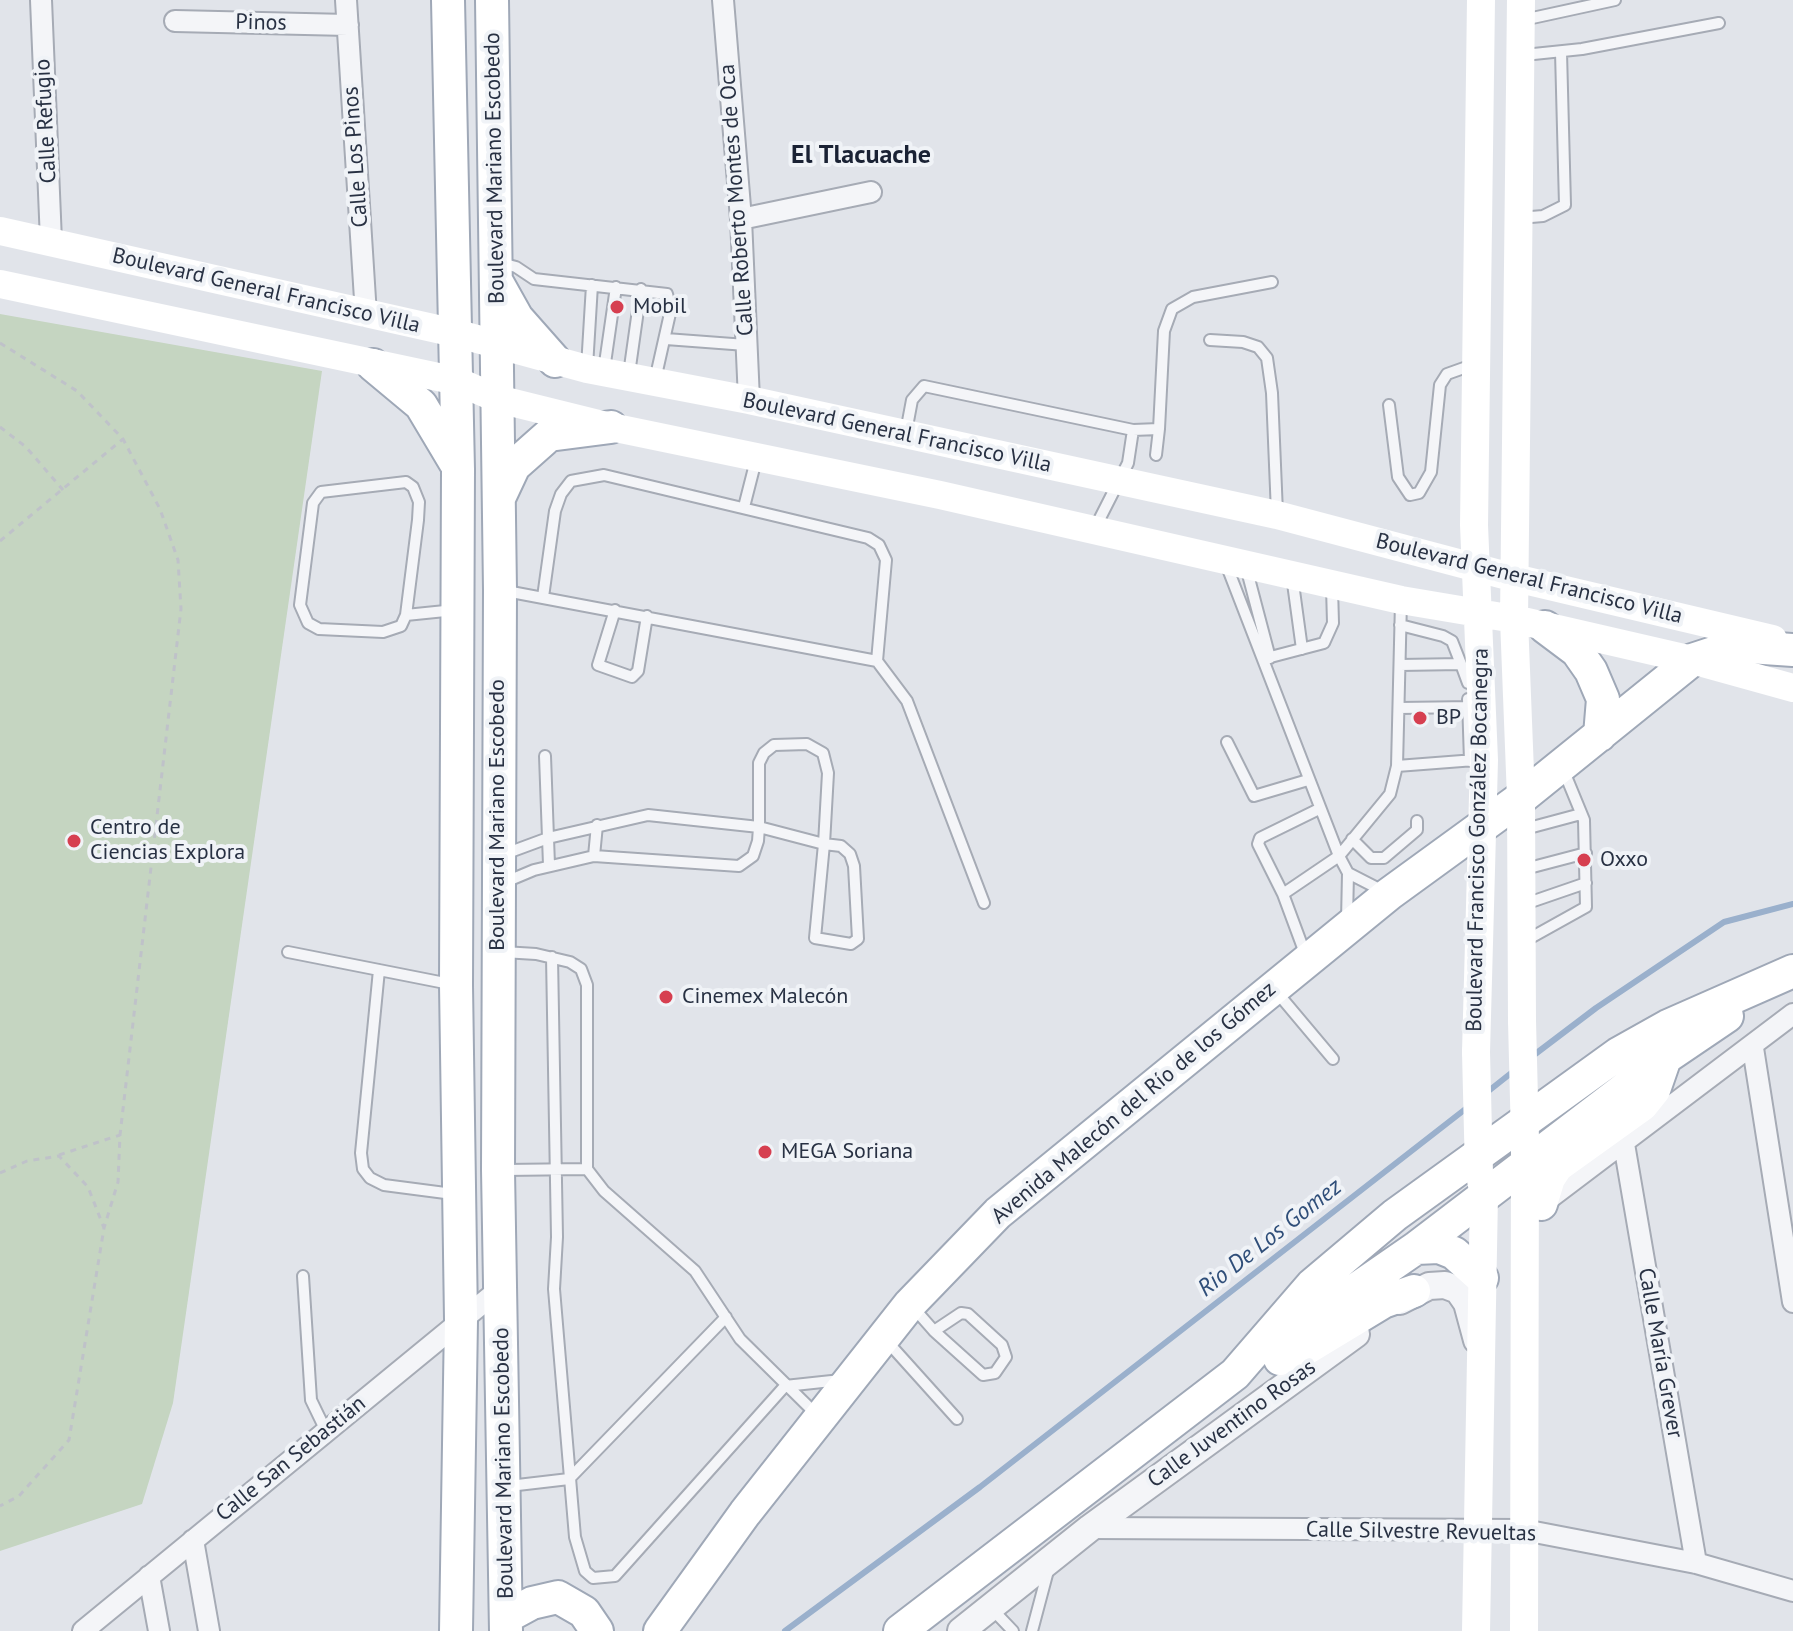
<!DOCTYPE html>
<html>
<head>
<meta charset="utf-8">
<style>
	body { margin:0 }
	canvas { display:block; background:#e1e4ea }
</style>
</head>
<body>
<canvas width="1793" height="1631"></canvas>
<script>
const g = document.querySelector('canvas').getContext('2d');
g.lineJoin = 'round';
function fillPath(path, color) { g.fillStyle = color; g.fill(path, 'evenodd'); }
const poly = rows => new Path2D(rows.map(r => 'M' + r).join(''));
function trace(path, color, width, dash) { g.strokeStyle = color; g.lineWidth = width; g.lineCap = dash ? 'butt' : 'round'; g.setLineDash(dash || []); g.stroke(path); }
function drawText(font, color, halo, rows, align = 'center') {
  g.font = font + ' "PT Sans",sans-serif'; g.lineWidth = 8; g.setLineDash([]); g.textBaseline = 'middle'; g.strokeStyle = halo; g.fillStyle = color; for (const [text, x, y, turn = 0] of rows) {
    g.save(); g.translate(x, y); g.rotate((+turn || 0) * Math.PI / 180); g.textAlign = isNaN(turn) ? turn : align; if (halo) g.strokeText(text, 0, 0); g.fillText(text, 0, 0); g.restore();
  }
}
fillPath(poly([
	[0,314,322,371,173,1403,142,1504,0,1551]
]), '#c5d5c1');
trace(poly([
	[1530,1058,1596,1008,1724,922,1793,904],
	[1486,1093,1515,1070],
	[785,1631,980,1487,1468,1107]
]), '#9ab0cc', 6);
const service = poly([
	[1523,20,1615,0],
	[1524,55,1582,49,1719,23],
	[1519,218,1543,216,1565,205,1561,52],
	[501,263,516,267,534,279,667,294,671,309,655,380],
	[666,339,746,345],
	[1210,340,1243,342,1258,347,1267,358,1272,393,1277,513],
	[587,367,592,285],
	[604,370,616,287],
	[629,374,641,289],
	[1389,405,1398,477,1410,495,1419,493,1431,472,1440,385,1447,374,1475,364],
	[906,432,912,400,924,386,1133,430,1159,429,1164,331,1172,309,1193,297,1272,282],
	[1156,455,1159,429],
	[744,507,756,460],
	[1095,528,1128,463,1133,430],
	[1226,564,1339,856,1283,894],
	[1246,567,1270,658],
	[1292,576,1302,649],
	[506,591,877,661,907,701,984,903],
	[543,597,555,511,561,494,571,481,604,475,868,538,879,545,886,560,877,661],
	[615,610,598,665,632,677,638,671,647,616],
	[406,615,418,520,419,502,413,487,406,482,321,492,313,503,300,605,308,623,319,629,383,632,401,626,406,615,455,610],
	[1400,625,1443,636,1452,641,1461,664],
	[1263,659,1324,643,1333,623,1332,587],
	[1400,665,1461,664,1468,683],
	[1468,699,1470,761],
	[1399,708,1472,707],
	[1227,742,1254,796,1308,780],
	[545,756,549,865],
	[1397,766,1475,760],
	[1525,829,1581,814],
	[1352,839,1371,858,1384,858,1417,830,1417,821],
	[502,855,548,838,648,815,759,827,824,844,841,846,850,854,854,866,858,939,851,944,815,938,824,844,828,773,823,753,807,744,774,745,764,753,759,763,759,827,758,841,753,856,739,866,594,856,534,870,503,883],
	[594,856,597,825],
	[1525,869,1586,853],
	[1348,873,1385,892],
	[1525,904,1586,883],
	[1347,920,1348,873,1339,856,1390,794,1397,766,1401,602],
	[1525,941,1586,907,1584,820,1563,769],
	[288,952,450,984],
	[503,952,536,954,570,962,581,969,587,985,587,1169],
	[1306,956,1283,894,1258,844,1260,838,1319,809],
	[552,957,557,1237,554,1289,575,1537,585,1571,593,1578,615,1576,785,1386,841,1380],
	[379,970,361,1153,363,1169,370,1178,384,1185,453,1194],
	[1275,990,1333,1059],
	[504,1170,587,1169,604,1191,695,1271,740,1339,818,1416],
	[303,1276,311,1400,326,1431],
	[912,1306,934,1331,983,1375,995,1373,1006,1357,1002,1345,968,1314,961,1313,934,1331],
	[885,1339,957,1419],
	[509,1486,569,1479,726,1317],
	[992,1609,1013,1631],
	[1032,1631,1049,1567]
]);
const minor = poly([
	[41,0,51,241],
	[346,0,366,315],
	[723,0,741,219,749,400],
	[175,21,348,25],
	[741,219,871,192],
	[1753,1048,1793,1302],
	[1624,1144,1696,1563],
	[1543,1203,1793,1014],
	[1090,1528,1524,1530,1696,1563,1793,1591],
	[193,1540,209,1631],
	[149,1576,159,1631],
	[83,1631,501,1288]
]);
const tertiary = poly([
	[1400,1301,1429,1286,1445,1285,1458,1290,1467,1303,1477,1340],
	[961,1631,1090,1528,1356,1334]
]);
const primary = poly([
	[448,0,458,469,456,985,461,1320,456,1631],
	[492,0,500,590,498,1170,506,1631],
	[498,284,517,318,555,361],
	[373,365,421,405,455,462],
	[499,498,514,466,549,435,611,427],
	[1545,627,1577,651,1591,671,1603,699,1600,735],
	[1541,1204,1549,1178,1557,1166,1642,1105,1654,1090,1664,1061],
	[1416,1248,1439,1247,1454,1253,1482,1278],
	[1277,1344,1416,1248,1665,1058,1727,1016],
	[1280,1359,1307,1348,1383,1302,1414,1291],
	[506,1617,532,1603,558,1597,584,1612,597,1631],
	[660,1631,745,1513,910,1304,998,1213,1389,894,1521,798,1692,660,1735,646,1793,650],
	[900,1631,1235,1374,1312,1285,1395,1215,1618,1054,1668,1026,1793,971]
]);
trace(service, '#a6abb5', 14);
trace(minor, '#a6abb5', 24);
trace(tertiary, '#a6abb5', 30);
trace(primary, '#9fa8b7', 36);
trace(poly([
	[0,343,77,391,123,439,160,509,178,560,181,609,120,1135,118,1182,104,1228],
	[0,427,26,447,63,490],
	[0,541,123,439],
	[59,1155,120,1135],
	[0,1173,27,1161,59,1156,88,1187,104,1228,69,1440,19,1496,0,1506]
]), '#bfc2c9', 3, [6, 6]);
trace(service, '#f4f5f8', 10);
trace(minor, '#f4f5f8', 20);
trace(tertiary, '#f4f5f8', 26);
trace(poly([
	[1521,0,1514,619,1521,798,1522,1021],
	[0,231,455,333,587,369,749,400,1277,515,1515,578,1773,639],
	[0,284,457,381,498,399,611,427,940,495,1401,600,1514,619,1692,660,1793,688],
	[1476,1052,1484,760,1474,525,1481,0],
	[1476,1631,1484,1195,1481,1180],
	[1524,1631,1525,1148]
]), '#fff', 28);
trace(primary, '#fff', 32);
trace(poly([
	[1522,1021,1525,1139],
	[1476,1052,1479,1173]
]), '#fff', 28);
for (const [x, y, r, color] of [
	[617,307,8,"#d63f50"],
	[1420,718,8,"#d63f50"],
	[74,841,8,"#d63f50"],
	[1584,860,8,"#d63f50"],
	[666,997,8,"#d63f50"],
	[765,1152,8,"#d63f50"]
]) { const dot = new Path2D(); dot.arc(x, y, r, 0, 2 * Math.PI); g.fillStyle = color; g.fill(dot); trace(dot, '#f0f3f7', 3); }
drawText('22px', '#283143', '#f0f3f7', [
	["Pinos",261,23,1],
	["Calle Refugio",46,121,-93],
	["Calle Los Pinos",356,157,-94],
	["Boulevard Mariano Escobedo",495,168,-91],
	["Calle Roberto Montes de Oca",737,200,-94],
	["Boulevard General Francisco Villa",266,291,13],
	["Boulevard General Francisco Villa",897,433,12],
	["Boulevard General Francisco Villa",1529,579,14],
	["Boulevard Mariano Escobedo",498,815,-90],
	["Boulevard Francisco González Bocanegra",1478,840,-89],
	["Avenida Malecón del Río de los Gómez",1134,1103,-40],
	["Calle María Grever",1660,1353,80],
	["Calle Juventino Rosas",1232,1424,-36],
	["Calle San Sebastián",291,1459,-39],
	["Boulevard Mariano Escobedo",504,1463,-91],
	["Calle Silvestre Revueltas",1421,1532,1]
]);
drawText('22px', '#283143', '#f0f3f7', [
	["Mobil",633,307],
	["BP",1436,718],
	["Centro de",90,828],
	["Ciencias Explora",90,853],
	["Oxxo",1600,860],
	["Cinemex Malecón",682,997],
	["MEGA Soriana",781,1152]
], 'left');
drawText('italic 24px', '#2f4e79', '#f0f3f7', [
	["Rio De Los Gomez",1270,1238,-38]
]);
drawText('bold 26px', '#1a2234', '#f0f3f7', [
	["El Tlacuache",861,156]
]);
</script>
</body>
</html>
